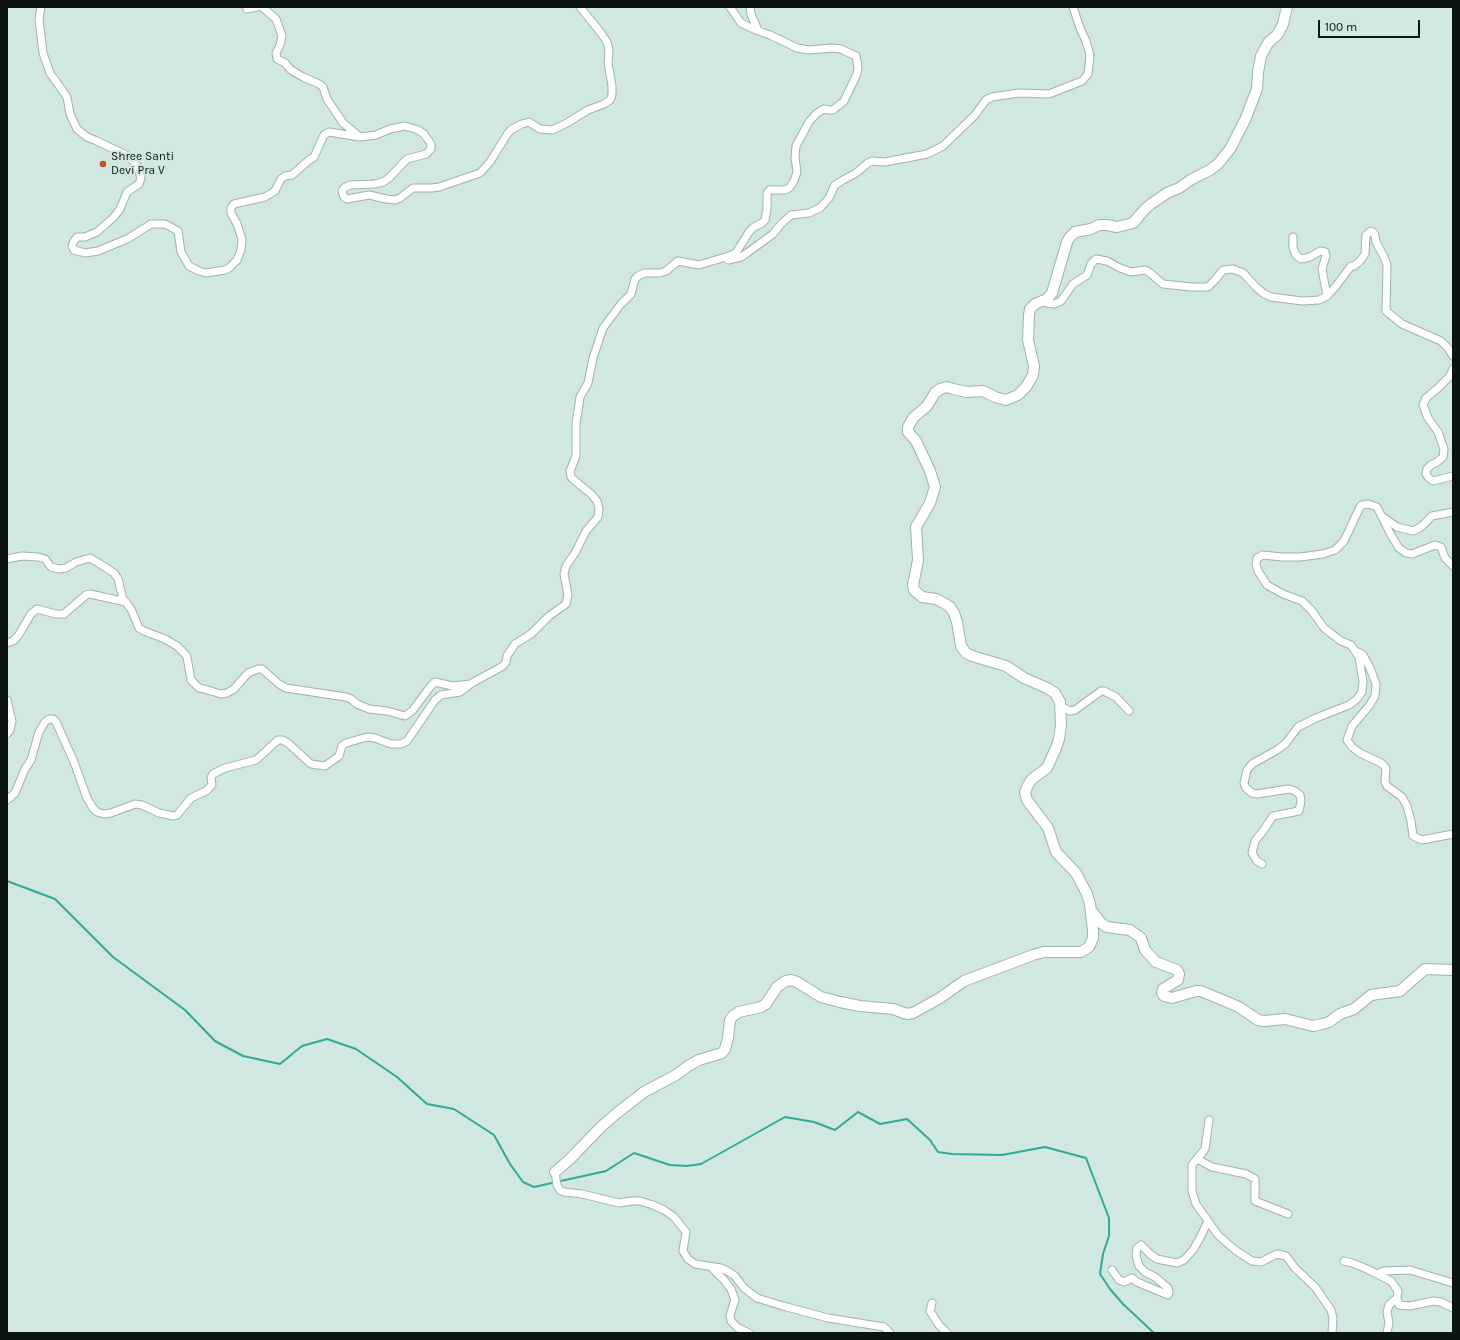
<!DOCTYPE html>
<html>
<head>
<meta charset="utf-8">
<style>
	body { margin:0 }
	#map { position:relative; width:1460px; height:1340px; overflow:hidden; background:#d0e7e2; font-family:Karla,sans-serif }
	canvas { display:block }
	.frame { position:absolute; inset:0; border:8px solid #0c1412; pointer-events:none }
	.scale { position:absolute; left:1318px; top:20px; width:102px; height:18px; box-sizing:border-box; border:2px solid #0c1412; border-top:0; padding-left:5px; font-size:12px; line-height:14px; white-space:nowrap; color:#0c1412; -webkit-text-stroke:3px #d0e7e2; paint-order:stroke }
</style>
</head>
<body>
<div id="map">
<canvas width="1460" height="1340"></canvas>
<div class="frame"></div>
<div class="scale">100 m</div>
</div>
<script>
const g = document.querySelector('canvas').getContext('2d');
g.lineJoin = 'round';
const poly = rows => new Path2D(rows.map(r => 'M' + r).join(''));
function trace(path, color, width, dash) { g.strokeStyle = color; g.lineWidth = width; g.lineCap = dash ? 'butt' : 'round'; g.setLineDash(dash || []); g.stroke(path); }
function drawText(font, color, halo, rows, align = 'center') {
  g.font = font + ' Karla,sans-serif'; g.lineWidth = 4; g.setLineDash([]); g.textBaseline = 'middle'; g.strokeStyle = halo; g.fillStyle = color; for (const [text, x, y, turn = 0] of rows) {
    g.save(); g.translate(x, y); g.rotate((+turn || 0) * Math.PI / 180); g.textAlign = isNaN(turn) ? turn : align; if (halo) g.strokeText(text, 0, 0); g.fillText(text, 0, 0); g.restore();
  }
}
trace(poly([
	[7,881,55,899,113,957,185,1010,215,1041,243,1056,280,1064,302,1046,327,1039,356,1049,397,1077,427,1104,454,1109,494,1135,510,1164,523,1182,534,1187,606,1171,634,1153,670,1165,687,1166,701,1164,785,1117,814,1122,835,1130,858,1112,880,1124,907,1119,930,1140,938,1152,952,1154,1002,1155,1045,1147,1086,1158,1109,1218,1109,1236,1103,1254,1100,1274,1110,1289,1123,1304,1154,1333]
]), '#31aa96', 2);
const street = poly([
	[41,7,39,19,43,53,50,73,67,97,70,114,77,129,87,137,97,141,128,156,137,166,141,178,139,184,127,192,120,209,114,217,97,232,85,237,77,237,74,241,72,246,74,250,85,253,98,251,127,239,151,224,165,224,178,231,181,252,189,266,199,271,206,273,225,270,229,268,237,260,241,250,242,239,237,224,231,213,231,208,234,204,265,197,275,191,281,179,285,176,292,175,308,161,314,157,324,135,329,132,360,137,376,135,390,129,405,126,418,130,424,134,431,144,431,149,426,154,407,159,389,178,383,182,375,184,350,185,344,188,342,191,344,197,347,199,369,195,386,199,395,200,400,198,413,188,432,188,439,187,480,173,490,162,508,133,512,129,522,124,529,122,540,129,552,130,567,123,588,110,604,104,610,100,612,95,612,86,608,63,609,50,607,42,601,33,580,7],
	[262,7,276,19,282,36,280,45,276,53,277,59,285,63,291,70,303,77,319,84,323,87,327,99,343,123,360,137],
	[730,7,741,23,756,30,757,28,751,14,750,7],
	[247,9,257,7],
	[1293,237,1293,248,1296,255,1301,259,1310,257,1320,251,1325,252,1326,256,1322,269,1327,296],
	[728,260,741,257,747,253,773,234,781,224,791,215,809,213,820,208,829,198,835,185,843,180,856,173,868,163,872,161,885,162,927,154,943,146,975,115,986,100,992,97,1019,93,1049,94,1082,81,1088,74,1090,55,1086,41,1080,28,1073,7],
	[1042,300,1047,303,1054,304,1061,301,1073,284,1087,275,1091,264,1096,259,1107,261,1120,268,1131,272,1145,270,1150,273,1163,284,1191,287,1208,287,1215,280,1223,270,1233,269,1243,273,1256,287,1263,293,1271,297,1302,301,1319,300,1327,296,1336,286,1351,266,1354,266,1360,261,1365,254,1366,235,1371,231,1373,232,1375,235,1376,242,1384,257,1387,265,1386,311,1402,324,1441,341,1448,348,1453,356],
	[1453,369,1450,376,1437,389,1426,398,1423,405,1428,418,1438,432,1444,449,1443,457,1437,462,1431,465,1427,469,1426,474,1429,478,1433,481,1453,476],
	[1383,517,1397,527,1413,531,1421,527,1432,516,1453,512],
	[7,559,22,556,38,557,45,559,51,567,59,569,66,568,76,562,90,558,100,564,114,573,118,579,123,599,131,609,139,628,144,631,165,639,177,646,185,654,187,657,191,680,199,688,204,689,221,694,227,693,234,689,248,673,258,669,262,669,279,684,286,688,346,697,351,699,357,704,369,709,387,711,405,716,413,710,430,687,435,682,452,686,470,684],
	[7,643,13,641,18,636,31,614,37,609,56,614,64,614,86,595,90,594,126,602],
	[1358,652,1363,655,1370,668,1376,684,1375,696,1369,706,1352,726,1347,740,1352,747,1360,753,1381,763,1386,768,1385,782,1387,786,1402,797,1407,806,1411,821,1413,836,1422,840,1453,834],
	[7,700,12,721,10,730,7,734],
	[1060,706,1070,711,1075,710,1101,691,1104,691,1116,697,1129,711],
	[7,800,15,793,25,769,31,760,39,732,45,722,49,719,53,719,56,722,74,762,87,798,93,808,97,812,104,814,111,813,135,804,142,805,159,813,174,816,177,815,191,798,206,791,212,785,211,778,213,774,225,768,256,760,278,740,283,740,289,744,311,764,325,766,339,756,342,746,346,743,367,737,375,738,391,744,401,744,407,741,435,700,441,695,460,692,472,683,503,666,506,662,507,656,515,644,531,634,549,616,566,604,568,595,564,574,566,566,575,553,586,531,598,517,599,509,597,501,591,494,574,480,571,477,570,471,576,456,576,424,580,397,588,383,593,358,603,328,621,304,631,294,635,279,638,276,644,273,660,273,666,271,678,261,699,265,729,256,736,253,749,232,754,227,762,223,765,220,767,209,767,193,770,190,785,190,789,188,794,181,797,172,795,158,796,146,809,122,817,113,824,109,828,110,833,110,844,101,857,74,858,67,856,56,847,52,841,49,832,48,809,50,797,48,770,35,756,30],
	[1262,864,1257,861,1252,853,1255,841,1263,831,1273,816,1299,811,1301,801,1300,795,1295,791,1289,789,1257,794,1252,793,1246,788,1244,783,1247,770,1252,764,1277,750,1286,743,1298,727,1316,718,1349,705,1357,699,1362,692,1363,682,1359,657,1351,645,1341,641,1324,628,1312,611,1302,601,1283,594,1267,585,1258,571,1256,564,1257,558,1263,555,1282,557,1300,557,1323,554,1335,550,1344,541,1360,507,1362,505,1368,504,1377,507,1391,535,1399,548,1406,553,1412,554,1435,545,1441,547,1445,558,1453,566],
	[1209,1120,1205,1149,1192,1165,1192,1191,1196,1204,1218,1235,1235,1250,1252,1261,1261,1262,1277,1254,1286,1256,1295,1268,1315,1287,1331,1310,1333,1318,1332,1333],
	[1197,1159,1212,1167,1246,1174,1255,1179,1255,1201,1288,1214],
	[555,1172,557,1185,560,1190,564,1192,582,1194,619,1203,632,1201,640,1201,653,1205,664,1210,674,1217,686,1232,683,1251,688,1259,695,1264,721,1268,729,1272,735,1276,744,1288,757,1298,783,1306,828,1318,884,1327,890,1333],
	[1344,1261,1352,1263,1367,1269,1391,1281,1398,1291,1397,1298,1399,1305,1410,1306,1433,1301,1441,1302,1453,1308],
	[711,1267,724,1280,731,1289,735,1300,730,1315,731,1321,738,1328,749,1333],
	[1112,1270,1119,1280,1124,1282,1132,1278,1137,1282,1168,1295,1169,1293,1168,1288,1155,1277,1145,1272,1139,1266,1136,1255,1137,1248,1141,1245,1151,1255,1157,1259,1177,1263,1184,1260,1193,1250,1200,1238,1208,1221],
	[1377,1274,1384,1271,1410,1270,1453,1283],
	[932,1303,930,1311,939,1325,947,1333],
	[1387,1333,1389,1323,1387,1312,1389,1305,1397,1298]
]);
const secondary = poly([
	[1091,910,1101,923,1107,927,1130,930,1141,938,1145,950,1156,962,1177,970,1179,974,1178,980,1163,989,1162,993,1164,996,1172,998,1196,991,1201,991,1239,1007,1258,1020,1264,1021,1285,1019,1313,1026,1322,1024,1329,1022,1340,1014,1354,1009,1371,995,1400,991,1425,969,1453,970],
	[555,1172,569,1160,602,1126,617,1113,644,1092,676,1075,688,1066,699,1060,722,1053,725,1049,728,1038,730,1020,733,1016,739,1012,761,1007,766,1004,777,987,786,981,791,980,797,982,821,997,840,1002,860,1006,893,1009,907,1014,913,1013,940,998,964,981,1033,955,1044,952,1081,952,1089,947,1093,938,1093,931,1090,904,1087,894,1076,873,1056,852,1048,828,1027,800,1025,792,1028,785,1032,779,1047,768,1056,748,1059,739,1061,725,1060,702,1055,693,1047,688,1024,678,1006,666,972,656,966,653,961,646,957,622,954,613,950,607,944,603,936,599,922,597,914,590,913,585,918,560,916,527,930,503,935,487,930,471,916,441,908,432,908,427,913,418,927,406,935,393,940,389,947,387,953,389,967,392,983,391,995,397,1006,400,1018,395,1026,387,1033,375,1034,366,1028,340,1029,315,1030,309,1035,304,1047,299,1052,293,1067,242,1070,237,1075,232,1091,229,1099,225,1107,225,1117,227,1133,223,1145,209,1151,204,1167,193,1179,188,1192,179,1210,170,1218,164,1230,149,1245,120,1257,89,1258,72,1261,56,1268,43,1278,34,1283,24,1287,7]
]);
trace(street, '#9eb4af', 9);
trace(secondary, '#9eb4af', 12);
trace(street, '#fff', 7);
trace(secondary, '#fff', 10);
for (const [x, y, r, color] of [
	[103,164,4,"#bb552a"]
]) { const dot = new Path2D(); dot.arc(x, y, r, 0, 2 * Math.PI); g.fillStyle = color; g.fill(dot); trace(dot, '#d0e7e2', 1.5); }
drawText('12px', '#0c1412', '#d0e7e2', [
	["Shree Santi",111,157],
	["Devi Pra V",111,171]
], 'left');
</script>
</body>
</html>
